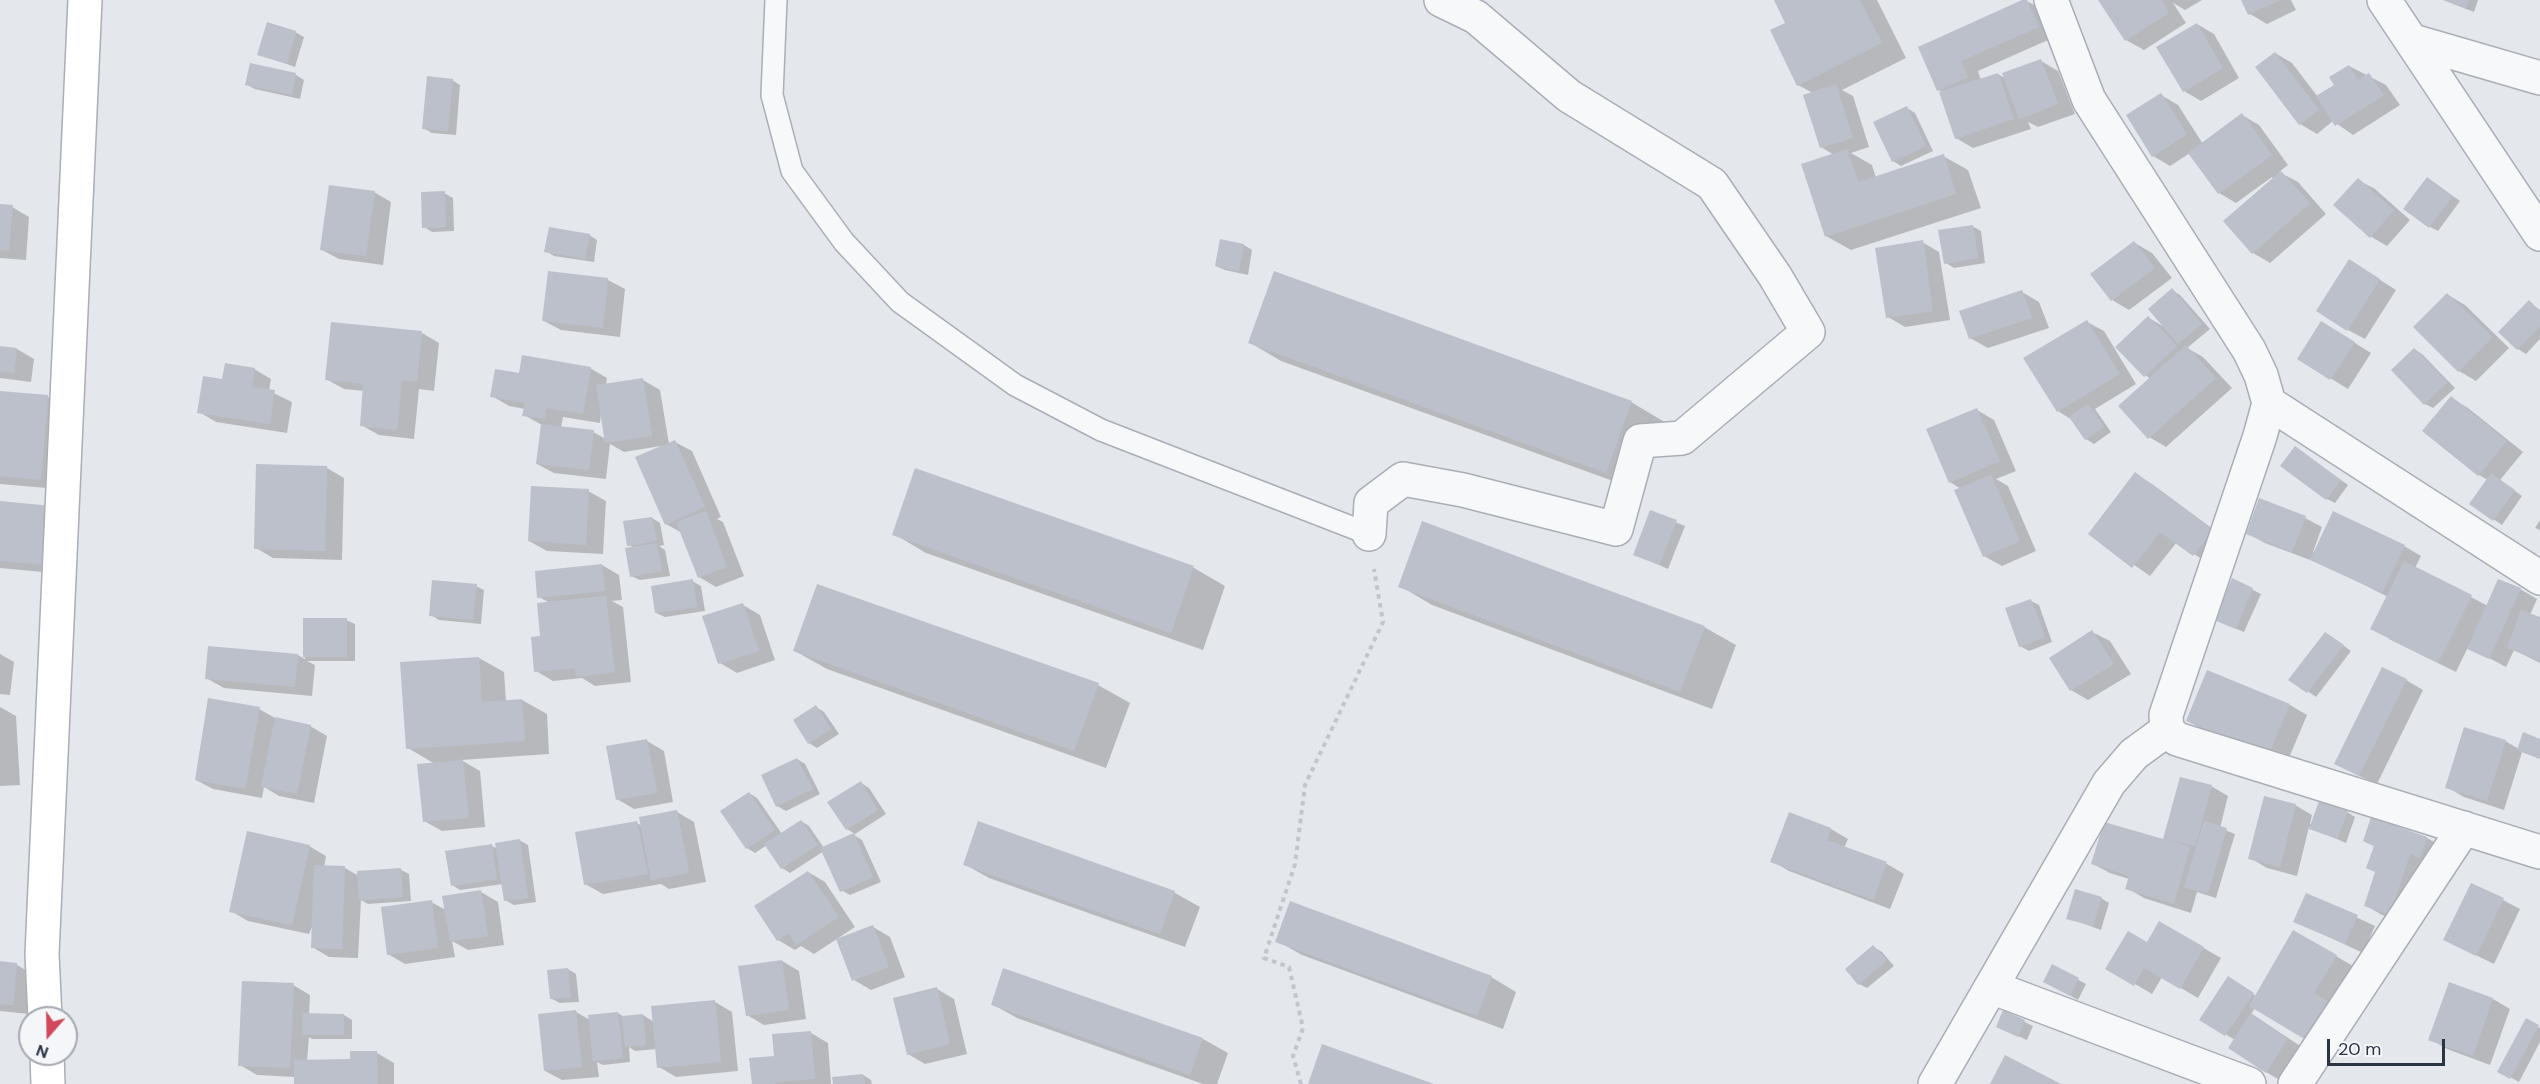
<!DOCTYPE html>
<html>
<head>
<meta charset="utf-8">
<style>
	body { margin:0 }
	#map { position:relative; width:2540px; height:1084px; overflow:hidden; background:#e4e7ec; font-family:"DM Sans",sans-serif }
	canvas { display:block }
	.north { position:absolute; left:18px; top:1006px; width:60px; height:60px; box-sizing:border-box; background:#f4f6f9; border:2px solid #a4a8b1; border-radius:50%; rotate:200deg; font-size:16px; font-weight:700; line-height:24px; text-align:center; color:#2b3445 }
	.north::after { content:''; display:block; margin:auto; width:21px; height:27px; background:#d1495b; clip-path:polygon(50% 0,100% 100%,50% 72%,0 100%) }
	.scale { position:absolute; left:2327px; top:1039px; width:118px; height:27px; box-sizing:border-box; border:3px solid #2b3445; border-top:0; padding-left:8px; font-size:18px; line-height:21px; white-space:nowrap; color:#2b3445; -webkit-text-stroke:4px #f4f6f9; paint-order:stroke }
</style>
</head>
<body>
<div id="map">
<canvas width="2540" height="1084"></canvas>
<div class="north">N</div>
<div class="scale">20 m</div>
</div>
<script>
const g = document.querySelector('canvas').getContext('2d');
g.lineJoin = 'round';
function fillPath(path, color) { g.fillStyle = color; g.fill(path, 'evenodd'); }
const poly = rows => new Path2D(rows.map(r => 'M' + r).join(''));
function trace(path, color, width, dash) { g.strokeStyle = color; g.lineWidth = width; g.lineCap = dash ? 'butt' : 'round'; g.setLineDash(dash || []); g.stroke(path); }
fillPath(poly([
	[1775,0,1877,0,1906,58,1842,90,1853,96,1869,147,1851,153,1872,165,1876,178,1943,156,1968,170,1981,208,1851,250,1826,236,1834,155,1821,147,1813,93,1798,85,1787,23],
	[2025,0,2043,10,2055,37,1978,71,1981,80,1998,74,2006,79,2041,61,2058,71,2075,114,2038,127,2028,122,2031,129,1973,148,1956,138,1943,92,1938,90,1920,47],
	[2100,0,2202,0,2185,10,2173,3,2186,23,2144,50,2126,40],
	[2243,0,2291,0,2296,10,2267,24,2250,14],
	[2443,0,2478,0,2474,12],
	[2197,24,2214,34,2239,78,2201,101,2184,91],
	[295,32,304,37,295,67,259,54],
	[2275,53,2292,63,2318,97,2336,85,2349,66,2386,85,2400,105,2353,135,2333,121,2317,134,2300,124],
	[251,65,296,75,304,80,300,99,255,89,247,85],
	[452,80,460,85,456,135,432,133,423,128],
	[2161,95,2178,105,2203,144,2242,115,2259,125,2288,165,2279,172,2298,182,2326,214,2270,263,2253,253,2273,179,2272,177,2236,203,2219,193,2190,153,2170,166,2153,156],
	[1907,108,1915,113,1933,151,1901,166,1893,161],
	[2428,179,2460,201,2438,231,2430,227],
	[2358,180,2375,189,2410,220,2387,246,2370,236],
	[374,192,391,202,383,265,339,259,322,250],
	[444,193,453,198,454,231,432,232,424,227],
	[0,206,12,207,29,217,26,260,0,258],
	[1972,226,1981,231,1985,263,1954,268,1946,263],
	[589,235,597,240,594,262,554,256,546,251],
	[1221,241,1244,245,1252,250,1248,275,1225,270,1216,266],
	[1922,242,1939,252,1950,320,1905,327,1888,317],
	[2135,243,2152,253,2172,278,2129,310,2112,300,2092,275],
	[2366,271,2396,290,2365,339,2348,330],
	[549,273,608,280,625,289,620,337,561,330,544,321],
	[2172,290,2180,295,2210,329,2187,348,2203,357,2232,388,2166,447,2149,437,2151,379,2145,375,2149,318,2166,328],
	[2022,292,2039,302,2049,328,1988,348,1970,338],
	[2448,295,2465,305,2509,348,2476,381,2459,371,2415,327],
	[2529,302,2540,310,2540,339,2526,354,2518,349],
	[2087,322,2104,331,2136,384,2095,409,2111,432,2094,444,2086,439,2072,420,2058,411],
	[332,324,422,333,439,343,434,391,419,389,414,439,379,435,361,425,364,391,344,389,326,379],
	[2339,333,2371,353,2348,389,2299,359],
	[1249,342,1631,402,1663,421,1638,490,1281,361],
	[0,347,17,349,34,359,31,382,0,378],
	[2414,349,2422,354,2455,388,2433,408,2425,404],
	[590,368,607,378,606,385,643,380,660,390,669,444,675,442,692,451,721,517,717,519,723,522,744,576,716,587,699,577,682,533,666,524,661,446,624,452,610,444,606,479,554,473,537,464,542,425,524,415,525,409,509,406,492,396,521,375],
	[601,413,606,439,593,432,561,428,563,417,600,423],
	[254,369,271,379,269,391,292,402,287,433,216,422,199,412,224,381],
	[0,393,48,397,65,407,58,489,0,484],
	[2451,398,2468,408,2523,452,2500,480,2522,496,2502,525,2471,504,2488,480,2479,475],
	[1977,410,1994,420,2016,471,1996,479,2008,486,2036,551,2002,566,1984,556,1961,489,1950,482],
	[2296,448,2348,485,2335,503,2327,499],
	[327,468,344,478,342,560,273,558,256,548],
	[916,470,1194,568,1225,586,1203,650,926,553,894,534],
	[2135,474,2152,484,2229,541,2210,565,2177,542,2150,576,2090,534],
	[588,491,606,501,603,554,547,551,529,541],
	[0,503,64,574,0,568],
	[1651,512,1685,526,1668,569,1634,554],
	[652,518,660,523,664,545,659,546,665,550,670,576,640,580,631,576,635,548,629,545],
	[2305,518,2322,527,2313,552,2315,553,2404,546,2421,556,2415,568,2488,606,2520,589,2537,599,2530,615,2540,619,2540,663,2514,650,2506,667,2468,647,2456,672,2389,639,2388,597,2311,558,2310,560,2265,543,2248,534],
	[2540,520,2540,530,2535,528],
	[602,565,619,575,622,600,612,601,623,607,631,682,595,686,582,678,553,681,536,671,550,603,539,597],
	[2233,580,2261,594,2244,632,2224,624],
	[692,581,701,586,705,611,665,617,656,613],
	[476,586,484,590,481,624,439,620,431,615],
	[1400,586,1704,627,1736,645,1712,709,1432,605],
	[2031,601,2039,605,2052,642,2029,651,2020,646],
	[743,605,760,615,775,660,737,673,720,663],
	[304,620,346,620,355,624,355,661,307,661,315,665,312,696,224,688,206,678,298,655,305,659],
	[2092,632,2110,641,2131,674,2088,700,2071,690],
	[2333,638,2351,651,2316,697,2291,679],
	[795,651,1098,685,1130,703,1106,768,827,669],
	[0,654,14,662,10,695,0,694],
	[479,658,504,672,506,701,522,700,547,714,549,754,461,760,480,771,485,827,442,831,424,821,435,764,408,748],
	[2208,672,2290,705,2307,715,2286,765,2205,731,2188,721],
	[2406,680,2423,690,2377,784,2353,773],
	[0,707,16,716,20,785,0,786],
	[816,707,824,712,839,734,817,748,809,743],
	[259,709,277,719,310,726,327,736,314,803,279,796,264,787,262,798,213,789,196,780],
	[647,741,664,751,673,802,634,809,617,799],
	[2505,741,2519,749,2540,741,2540,759,2522,752,2504,810,2464,797,2447,787],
	[797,759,805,764,820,794,786,811,777,806],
	[861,783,869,788,886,814,855,834,847,829],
	[2211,786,2228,796,2220,828,2235,834,2216,898,2197,892,2191,913,2144,898,2127,888,2129,879,2110,873,2093,864,2164,841],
	[749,793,757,798,782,834,801,821,809,826,824,848,854,835,862,840,881,882,850,895,841,890,824,851,790,873,782,868,767,845,755,853,747,848],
	[2295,805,2312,815,2310,824,2312,825,2347,812,2355,817,2346,843,2309,827,2297,876,2267,868,2250,858],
	[677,812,694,822,706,882,669,889,661,884,603,894,585,884,637,823,642,826],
	[1790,814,1831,829,1848,839,1844,848,1887,864,1904,874,1890,909,1789,871,1772,861],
	[2372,819,2427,838,2444,848,2407,923,2382,915,2365,905,2377,873,2375,847,2364,841],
	[979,823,1175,893,1200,907,1185,947,989,878,964,864],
	[519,840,528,845,536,902,514,905,505,900,503,884,460,890,452,885,492,846,498,849],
	[309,846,326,856,324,867,345,868,359,876,401,870,409,874,411,901,368,904,361,900,358,958,329,957,312,947,313,925,309,934,248,921,231,911],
	[808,872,825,882,855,927,814,954,801,946,795,950,778,940],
	[481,892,498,902,504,945,468,950,452,941,455,957,405,964,388,954,431,902,446,910],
	[2307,894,2375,926,2363,953,2295,921],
	[2101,898,2109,903,2101,930,2068,918],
	[2503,900,2520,909,2494,964,2445,940],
	[2160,923,2221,958,2198,998,2162,977,2152,994,2108,968,2147,944],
	[873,927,890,937,905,977,871,990,854,980],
	[2294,932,2353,966,2331,1004,2345,1013,2255,1008,2251,1014,2305,1049,2283,1082,2266,1072,2235,1040,2201,1019,2236,983,2256,996],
	[1277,941,1491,977,1516,992,1503,1029,1302,955],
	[1874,947,1882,952,1894,966,1867,988,1859,984],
	[782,961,799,971,806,1019,764,1025,747,1015],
	[0,963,17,965,34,975,29,1014,0,1011],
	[2053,966,2086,984,2078,1000,2053,986],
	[568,969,576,974,579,1002,560,1003,552,999],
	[1004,970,1203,1039,1228,1053,1217,1084,1203,1084,1017,1018,992,1004],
	[2450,984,2493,999,2510,1009,2490,1065,2447,1049,2430,1039],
	[293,985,310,995,309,1015,344,1015,352,1020,352,1039,312,1039,309,1037,307,1061,351,1061,377,1053,394,1063,394,1084,295,1084,295,1077,257,1075,240,1065],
	[937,989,954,999,967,1054,925,1064,908,1054],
	[715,1002,732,1012,738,1071,676,1077,659,1067,657,1049,635,1051,629,1047,630,1062,603,1065,597,1062,599,1077,562,1080,545,1071,576,1012,590,1020,618,1013,624,1017,643,1015,654,1022],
	[2004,1012,2033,1026,2027,1040,2006,1031],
	[2526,1020,2540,1028,2540,1042,2519,1082,2499,1071],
	[811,1033,828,1043,831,1084,753,1084,773,1058],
	[863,1075,871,1080,872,1084,834,1084]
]), '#0003');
fillPath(poly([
	[1774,0,1860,0,1882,43,1797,86,1770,30,1785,23],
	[2022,0,2027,0,2039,27,1961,61,1968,77,1937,91,1918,47],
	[2098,0,2161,0,2169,13,2125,41],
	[2241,0,2280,0,2248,15],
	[2444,0,2469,0,2466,8],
	[267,22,296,31,287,64,257,55],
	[2197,23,2223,68,2183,92,2156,47],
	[2275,52,2319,110,2299,125,2255,67],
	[2041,59,2058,104,2019,119,2002,73],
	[250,63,296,73,292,95,245,85],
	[2349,65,2358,80,2369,73,2384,95,2335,126,2316,96,2334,85,2329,77],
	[1998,73,2014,119,1955,139,1939,92],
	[427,76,453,79,448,131,422,129],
	[1836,84,1853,138,1820,148,1803,95],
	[2161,93,2187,134,2152,157,2126,115],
	[1907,106,1926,146,1892,162,1873,122],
	[2242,113,2272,155,2218,194,2188,153],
	[1847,149,1858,182,1944,154,1956,194,1825,237,1801,164],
	[2281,171,2310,203,2252,254,2223,221],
	[2427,177,2453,196,2429,228,2403,209],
	[2358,178,2394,210,2370,238,2333,205],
	[329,185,375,191,366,256,320,250],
	[445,191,446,227,422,228,421,192],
	[0,204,13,205,9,251,0,250],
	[1973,225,1978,258,1944,264,1938,230],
	[549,227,590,234,585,259,544,252],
	[1220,239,1244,244,1239,271,1215,266],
	[1923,240,1933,311,1886,318,1875,248],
	[2134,241,2155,268,2111,301,2090,274],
	[2349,259,2380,279,2347,331,2316,311],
	[548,271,608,278,603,328,542,321],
	[1274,271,1632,401,1606,473,1248,343],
	[2172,288,2202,324,2178,344,2148,309],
	[2022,290,2032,318,1969,339,1959,311],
	[2447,293,2493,337,2458,372,2413,327],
	[2529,300,2540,311,2540,326,2517,350,2498,332],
	[2148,316,2177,346,2144,377,2115,347],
	[2087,320,2120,374,2057,412,2023,358],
	[2321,321,2355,342,2330,380,2297,359],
	[331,322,422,331,417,382,402,380,397,430,360,426,363,384,325,380],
	[2186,345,2216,378,2148,439,2118,406],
	[0,346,17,348,14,373,0,371],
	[2414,348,2448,382,2424,405,2391,370],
	[522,355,591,367,583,414,546,408,545,419,522,416,525,403,490,397,495,369,519,373],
	[225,363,255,368,252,387,275,390,270,424,197,413,203,376,222,379],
	[643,378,652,436,605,443,596,385],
	[0,391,48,395,41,480,0,476],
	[2451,396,2507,441,2478,476,2422,431],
	[2088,404,2104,427,2085,440,2069,417],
	[1977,408,2000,461,1949,483,1926,429],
	[541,424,594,430,589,470,536,464],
	[675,440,705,507,665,525,635,457],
	[2295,446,2341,480,2326,500,2280,466],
	[256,464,327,466,325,551,254,549],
	[915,468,1194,566,1171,633,892,535],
	[2135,472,2213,530,2193,556,2160,532,2132,568,2088,534],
	[2491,473,2515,490,2493,521,2469,504],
	[1991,475,2020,541,1983,557,1954,490],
	[531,486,589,489,586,545,528,541],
	[2259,498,2306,516,2292,552,2246,534],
	[0,501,52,506,47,565,0,561],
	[1650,510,1677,520,1659,565,1633,555],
	[706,511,727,567,698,578,676,522],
	[2333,511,2405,545,2382,593,2310,560],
	[652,517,657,541,627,546,623,521],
	[1422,521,1705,626,1680,692,1398,587],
	[657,543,662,571,630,577,625,548],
	[2404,561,2472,595,2438,663,2370,629],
	[602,564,605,591,537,598,535,571],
	[2232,578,2253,588,2236,629,2214,620],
	[693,579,697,607,655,613,651,586],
	[2498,579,2521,588,2489,659,2467,649],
	[432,580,477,584,473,620,429,616],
	[817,584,1099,683,1074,751,793,651],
	[606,596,615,672,576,677,575,668,534,672,531,637,540,636,537,603],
	[2031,599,2045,637,2019,647,2005,608],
	[743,603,759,651,718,664,702,616],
	[2521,610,2540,617,2540,661,2507,648],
	[303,618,347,618,347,657,303,657],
	[2092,630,2114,664,2070,691,2049,658],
	[2325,632,2344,645,2307,693,2288,680],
	[208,646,298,654,295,687,205,679],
	[479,657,482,702,522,699,525,741,406,749,400,662],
	[2382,667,2407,679,2359,776,2334,764],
	[2207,670,2290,704,2268,756,2186,721],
	[208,698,260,707,245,789,195,780],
	[816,705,831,729,808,744,793,720],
	[275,717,311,725,297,794,261,787],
	[2464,727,2506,740,2487,801,2445,788],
	[2523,732,2540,739,2540,759,2517,750],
	[647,739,657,793,616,800,606,746],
	[797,758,813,789,776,807,761,775],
	[463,760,469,818,423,822,417,764],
	[2180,777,2212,785,2195,846,2166,839,2190,847,2174,904,2125,889,2129,876,2091,864,2104,822,2163,839],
	[861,781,878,810,846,830,827,802],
	[749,792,775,830,746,849,720,811],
	[2264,796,2296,804,2280,867,2248,859],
	[2319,801,2348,811,2337,839,2309,829],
	[677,810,689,873,651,880,639,817],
	[1789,812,1831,828,1827,840,1887,862,1873,900,1770,862],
	[2371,817,2427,837,2420,858,2410,854,2390,915,2364,906,2375,872,2366,868,2374,846,2363,841],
	[801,820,818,845,781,869,764,844],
	[637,821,648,874,584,885,575,832],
	[978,821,1175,891,1160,934,963,865],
	[2204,821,2227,828,2208,894,2184,887],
	[247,831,310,845,292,925,229,912],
	[854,833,873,877,840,892,820,848],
	[520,839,528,898,504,901,495,843],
	[492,844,497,879,451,886,445,851],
	[314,865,345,866,342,949,311,948],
	[401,868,403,897,359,901,357,871],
	[808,871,839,917,796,945,789,933,777,941,754,906],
	[2471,883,2504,898,2476,956,2443,940],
	[2075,889,2102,897,2093,926,2066,919],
	[481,890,488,936,450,941,442,896],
	[2306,893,2358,915,2345,944,2293,922],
	[432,900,438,948,387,955,381,907],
	[1290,901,1492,976,1477,1016,1275,942],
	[2159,921,2204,947,2180,989,2144,968,2134,986,2105,969,2128,931,2147,942],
	[873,925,889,967,852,981,836,939],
	[2293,930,2337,955,2314,993,2329,1002,2306,1040,2249,1006],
	[1873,945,1887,960,1858,985,1845,969],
	[782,960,789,1010,746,1016,738,966],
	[0,961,17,963,13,1005,0,1004],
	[2052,964,2079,978,2070,996,2043,982],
	[568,968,571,998,550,999,547,970],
	[1003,968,1203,1038,1190,1075,991,1005],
	[2228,976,2254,993,2225,1036,2199,1020],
	[242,981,294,983,290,1068,238,1066],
	[2449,982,2493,998,2473,1056,2428,1040],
	[937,987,950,1044,907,1055,893,998],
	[715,1000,721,1062,657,1068,651,1006],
	[576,1010,582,1067,544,1071,538,1014],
	[2003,1010,2025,1020,2018,1037,1996,1027],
	[618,1012,623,1058,593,1061,588,1015],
	[302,1013,344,1014,344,1035,302,1035],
	[2251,1013,2288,1038,2266,1073,2228,1048],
	[643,1014,646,1045,625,1047,622,1016],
	[2526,1018,2539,1025,2510,1079,2497,1072],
	[811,1031,815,1079,775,1082,775,1084,752,1084,749,1058,774,1056,772,1034],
	[1322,1044,1434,1084,1308,1084],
	[350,1051,377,1051,378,1084,294,1084,294,1060,350,1059],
	[2005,1055,2061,1084,1990,1084],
	[863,1074,865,1084,833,1084,832,1077]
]), '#bbc0ca');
const lane = poly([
	[776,0,772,95,792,171,844,242,900,302,1015,385,1101,430,1369,534]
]);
const street = poly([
	[2051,0,2089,100,2249,350,2261,375,2269,403,2260,436,2166,715,2167,730,2177,739,2540,852],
	[2384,0,2540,234],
	[2413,41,2540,78],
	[2269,403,2540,578],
	[1369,534,1371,503,1403,479,1463,490,1616,529,1640,441,1682,438,1808,332,1775,276,1712,184,1569,96,1476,17,1441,0],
	[1991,987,2249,1084],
	[1935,1084,2109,783,2134,754,2167,730],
	[2295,1084,2464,828]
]);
const secondary = poly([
	[45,1018,42,954,85,0],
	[47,1054,48,1084]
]);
trace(lane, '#a9aeb7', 24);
trace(street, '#a9aeb7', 36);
trace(secondary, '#a9aeb7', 36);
trace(poly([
	[1301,1084,1293,1056,1303,1028,1289,967,1264,958,1295,864,1305,785,1383,622,1374,569]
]), '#c2c5cb', 4, [4.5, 4.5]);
trace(lane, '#f7f8fa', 21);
trace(street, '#f7f8fa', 33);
trace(secondary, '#fff', 33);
</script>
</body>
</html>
